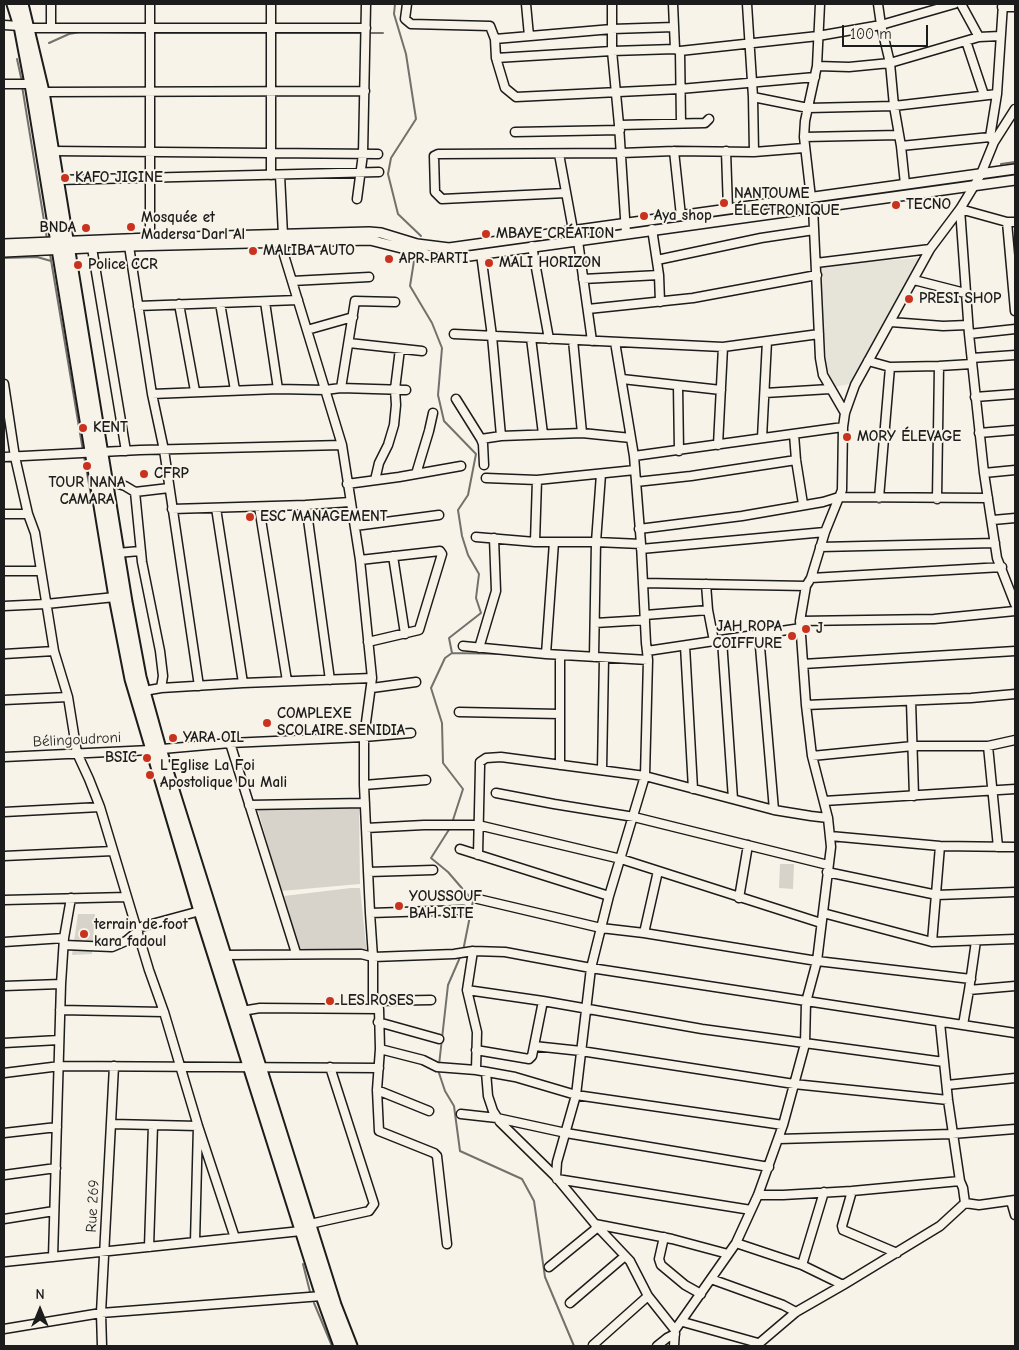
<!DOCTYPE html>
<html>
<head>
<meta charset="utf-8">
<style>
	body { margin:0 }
	#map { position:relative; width:1019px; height:1350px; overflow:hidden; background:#f7f3e8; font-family:"Comic Neue",sans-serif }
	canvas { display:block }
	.frame { position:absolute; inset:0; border:5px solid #1c1c1c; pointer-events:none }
	.north { position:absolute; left:15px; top:1285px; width:50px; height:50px; -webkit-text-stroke:4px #f7f3e8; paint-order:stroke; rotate:0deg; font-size:14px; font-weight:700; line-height:20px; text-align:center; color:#1c1c1c }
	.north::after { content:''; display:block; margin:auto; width:18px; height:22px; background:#1c1c1c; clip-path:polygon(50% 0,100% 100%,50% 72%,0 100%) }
	.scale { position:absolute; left:842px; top:25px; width:86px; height:22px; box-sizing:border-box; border:2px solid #1c1c1c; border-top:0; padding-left:6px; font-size:15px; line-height:18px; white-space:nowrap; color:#1c1c1c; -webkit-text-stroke:4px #f7f3e8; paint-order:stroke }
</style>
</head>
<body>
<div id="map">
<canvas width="1019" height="1350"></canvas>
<div class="frame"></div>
<div class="north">N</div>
<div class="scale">100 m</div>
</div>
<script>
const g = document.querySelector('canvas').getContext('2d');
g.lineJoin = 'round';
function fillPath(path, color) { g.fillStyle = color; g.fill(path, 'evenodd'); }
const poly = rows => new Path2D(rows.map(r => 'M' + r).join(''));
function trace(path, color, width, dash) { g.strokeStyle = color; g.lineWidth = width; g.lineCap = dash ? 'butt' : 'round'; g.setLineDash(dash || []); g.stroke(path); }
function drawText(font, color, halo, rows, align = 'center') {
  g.font = font + ' "Comic Neue",sans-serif'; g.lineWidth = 4; g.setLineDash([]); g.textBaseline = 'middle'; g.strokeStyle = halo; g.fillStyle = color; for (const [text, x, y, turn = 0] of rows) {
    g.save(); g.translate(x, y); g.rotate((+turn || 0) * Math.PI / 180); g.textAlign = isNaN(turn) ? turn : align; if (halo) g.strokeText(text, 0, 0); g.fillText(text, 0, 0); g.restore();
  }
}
fillPath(poly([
	[921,258,855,383,834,387,827,369,818,265]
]), '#e6e3d9');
fillPath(poly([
	[359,806,360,884,281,891,258,810],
	[780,864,794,864,793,889,779,888],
	[351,888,360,888,367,955,296,948,284,896],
	[78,914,95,914,92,954,72,955]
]), '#d7d3cb');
trace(poly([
	[395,4,394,14,406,54,416,119,391,158,388,174,398,214,421,236],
	[151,33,269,33],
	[274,33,364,33],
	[369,33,383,33],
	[49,43,69,34,80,32,147,33],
	[17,59,22,82],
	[22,86,47,239],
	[1001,164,1015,162],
	[50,254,83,451],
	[4,258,37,257,51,261],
	[414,261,410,286,432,323,442,348,438,395,444,421,476,454,468,495,458,510,462,536,468,555,479,574,476,598,481,613,449,638,452,653,445,658,431,688,442,723,443,763,463,789,452,823],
	[84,456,91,495],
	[452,653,511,654],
	[450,828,431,858,448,872,473,901,463,951],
	[439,1065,448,985,461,955],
	[438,1070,445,1091,454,1106,460,1151,522,1179,534,1201,545,1277,574,1346],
	[303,1264,310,1292],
	[314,1303,332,1346]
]), '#72716c', 2);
const minor = poly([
	[150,4,150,238],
	[271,4,271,175],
	[407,4,405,19,411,24,490,26,495,39,496,58,505,88,516,97,680,89,815,77],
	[526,4,529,36],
	[612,4,612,51,619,125,626,233],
	[673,4,675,49],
	[747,4,753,97,754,152],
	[878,4,881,25,890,63,894,106,901,146,905,184],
	[961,4,979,37],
	[1002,7,1015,7],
	[4,25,20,26,29,28,366,28],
	[51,28,51,4],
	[495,39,612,29,674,27],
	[966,41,984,95],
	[680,51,681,123],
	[496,58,612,51,675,49,680,51,818,36,881,25,954,4],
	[817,66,849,67,890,63,979,37,1000,36],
	[4,84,31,84],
	[43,92,365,91],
	[753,97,808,108,894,106,997,94],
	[619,125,705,123,709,119],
	[515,132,620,130],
	[804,137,899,135],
	[994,142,990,137,997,94,1003,4],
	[901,146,990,137],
	[52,151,378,154],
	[674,151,681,216],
	[726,151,728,209],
	[559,154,573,230],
	[57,180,379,172],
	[566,193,442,199,435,192,434,156,438,154,621,153,674,151,754,152,804,148],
	[811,198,804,137,805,121,817,66,820,4],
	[357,199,363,154,366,4],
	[813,207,820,358,823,375,845,413],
	[1007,222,1015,311],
	[1015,222,1007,222,960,209,969,334,984,473,997,558,1015,604],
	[652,229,659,275,660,302],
	[578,241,592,341],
	[129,246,152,394,164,450,199,686],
	[532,246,549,339],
	[92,248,126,451],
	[481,254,492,336,501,436],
	[657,260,761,238,814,230],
	[816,263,930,249],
	[583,279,659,275],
	[914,280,965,293],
	[292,281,369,277],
	[265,302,278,389],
	[220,303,235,390],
	[179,304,195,391],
	[138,306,298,300],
	[588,309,693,298,817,275],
	[891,322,943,326,968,325],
	[307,330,353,317],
	[454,334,723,347,819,334],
	[969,334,1015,329],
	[531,338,543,434],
	[573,340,582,433],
	[349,343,422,351],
	[972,358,1015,355],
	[868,361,890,367,939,366,972,364],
	[622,379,721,390],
	[4,384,15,457,28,514,35,533,54,651,68,697,77,753,89,779,100,807],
	[678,386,679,451],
	[341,388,355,301,395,302],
	[765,393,830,389],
	[152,394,278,389,325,390,341,388,406,390],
	[975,397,1015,394],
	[456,399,481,439,483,444,484,465],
	[979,433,1015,430],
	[794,434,796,460,803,504],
	[762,438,767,341],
	[481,439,501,436,582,433,631,438],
	[718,445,723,347],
	[634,456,843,427],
	[4,457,140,450,342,445],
	[984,473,1015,470],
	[416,474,429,431,433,413],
	[486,478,537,480,635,470],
	[106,480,125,486,135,492,142,562,160,651,163,676,161,688],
	[375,480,379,463,388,445,394,425,396,405,395,389,400,349],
	[636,482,691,476,796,460],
	[347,484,399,477,461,466],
	[135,492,169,488],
	[879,498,890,367],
	[937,499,939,366],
	[306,505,330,680],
	[259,507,287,681],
	[216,508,243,683],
	[172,509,306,505,350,502],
	[4,514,28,514],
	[993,520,1015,518],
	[355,526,439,515],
	[639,529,742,516,823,502,839,497,988,498],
	[476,537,535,542,596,542,641,544],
	[535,542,537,480],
	[820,547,995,543],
	[641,549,825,532],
	[117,553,140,551],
	[393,556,405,634],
	[360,560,440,551,442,554,419,630,368,642],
	[4,571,40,571],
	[811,578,1002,567],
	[643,583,806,586],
	[706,584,708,610,714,641],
	[4,606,46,604,115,597],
	[645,615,708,610],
	[800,621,934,619,1015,611],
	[595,623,645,620],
	[759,635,774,810],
	[722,640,733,799],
	[463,646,546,654,648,660],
	[685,646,693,789],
	[479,648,496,591,494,538],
	[647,651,801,628],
	[4,654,54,651],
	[546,654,554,542],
	[594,657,596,542,601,474],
	[803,664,1015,651],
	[372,678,364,737,364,785,370,913,373,957,373,1001,379,1009,380,1049,377,1090,379,1131,434,1153,437,1156,447,1244],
	[372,688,416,682],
	[144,691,161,688,243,683,372,678,360,560,342,445,284,255,280,175],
	[4,700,68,697],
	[911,701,914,796],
	[806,705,971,698,1015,694],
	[459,712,560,714],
	[230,743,296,953],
	[988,746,998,847],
	[812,756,913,746,988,746,1015,740],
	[4,757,151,750,230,743,364,737,411,733],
	[560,765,560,655],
	[602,770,604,658],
	[364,785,426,780],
	[496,793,554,804,634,817,828,865],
	[824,801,1015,789],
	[249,805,365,803],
	[4,812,100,807,149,970,164,1012,198,1126,235,1238],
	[366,828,424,825,478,825,621,859,821,923],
	[830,836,940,846,1015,847],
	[460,849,609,896],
	[478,855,480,766,480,762,486,758,501,757,645,776,774,810,811,816,828,818],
	[4,856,113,851],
	[368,872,433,870],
	[827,872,937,895,1015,892],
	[739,898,748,845],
	[478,899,601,928,644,933,817,961,971,979],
	[4,900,127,897],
	[370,913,463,910],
	[823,913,932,942,1015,939],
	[137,928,200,911],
	[644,933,658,871],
	[976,941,969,990,1015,986],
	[4,942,64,938],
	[932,942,940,846],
	[64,945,112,947,126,941,138,931],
	[473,951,467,990,477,1032,476,1070],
	[225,955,361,954,373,957,454,954,473,951,505,952,591,968,1015,1033],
	[61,984,64,938,71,898],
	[4,986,61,984,53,1257],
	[467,990,543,1001,702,1029,944,1062],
	[373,1001,431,1000],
	[60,1010,164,1012],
	[242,1011,260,1008,379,1009],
	[378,1022,439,1039],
	[940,1023,948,1100,960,1181],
	[963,1025,969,990],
	[4,1043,59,1040],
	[534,1046,581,1051,794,1084,948,1100],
	[380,1049,423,1060,437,1067,476,1070,515,1077,576,1095,783,1125],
	[476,1050,529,1059,532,1056,543,1001],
	[486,1072,488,1096,493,1111,500,1122,556,1177,595,1224,630,1261,648,1296,675,1330],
	[4,1073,60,1066,379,1068],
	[947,1085,1015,1078],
	[377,1090,429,1111],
	[461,1114,497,1118,566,1133,769,1167],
	[112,1124,198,1126,195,1242],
	[4,1133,57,1127],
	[779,1139,952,1134,1015,1129],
	[4,1175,56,1168],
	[556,1177,557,1162,576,1095,591,968,609,896,645,776,648,660,646,643,641,544,634,456,615,342],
	[557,1179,751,1210],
	[852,1191,842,1226,843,1230,897,1253],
	[758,1195,783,1195,852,1191,960,1181,963,1188,965,1203],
	[1011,1201,1015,1215],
	[4,1219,54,1211],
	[310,1224,369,1211,374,1204,330,1067],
	[595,1224,672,1239,728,1254],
	[664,1237,659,1259,661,1265,685,1285,701,1294],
	[736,1243,802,1265,843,1285],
	[149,1247,153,1125],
	[4,1262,301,1231],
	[802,1265,824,1192],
	[549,1267,598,1227],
	[711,1279,783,1305,796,1312],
	[570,1303,625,1256],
	[683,1322,758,1343],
	[4,1329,101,1313,322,1296],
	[593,1345,648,1296],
	[102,1346,101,1313,114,1066],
	[657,1346,667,1338,675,1334],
	[674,1346,675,1330,736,1243,758,1195,783,1125,805,1044,806,1002,817,961,831,847,828,818,812,756,806,705,800,621,806,586,811,578,825,532,842,490,843,427,845,413,855,385,930,249,960,209,974,186,981,174,994,142,1015,109],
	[756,1346,796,1312,843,1285,940,1226,965,1203,979,1205,1015,1200]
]);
const major = poly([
	[4,244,150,238,369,232,381,233,417,244,449,248,1015,169],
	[4,252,129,246,370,240,433,256,469,256,1015,180]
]);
const highway = poly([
	[13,4,20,26,31,84,115,597,131,679,200,911,322,1296,340,1346],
	[22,4,43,92,126,602,140,677,160,749,260,1067,335,1305,351,1346]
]);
trace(minor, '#1c1c1c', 11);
trace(major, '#1c1c1c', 12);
trace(highway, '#1c1c1c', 15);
trace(minor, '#f7f3e8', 8);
trace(major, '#f7f3e8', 9);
trace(highway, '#f7f3e8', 11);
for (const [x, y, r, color] of [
	[65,178,5,"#c8321e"],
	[724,203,5,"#c8321e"],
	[896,205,5,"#c8321e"],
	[644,216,5,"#c8321e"],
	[131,227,5,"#c8321e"],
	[86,228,5,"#c8321e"],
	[486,234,5,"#c8321e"],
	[253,251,5,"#c8321e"],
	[389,259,5,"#c8321e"],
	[489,263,5,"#c8321e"],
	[78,265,5,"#c8321e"],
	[909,299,5,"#c8321e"],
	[83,428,5,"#c8321e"],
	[847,437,5,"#c8321e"],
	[87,466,5,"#c8321e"],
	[144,474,5,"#c8321e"],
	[250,517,5,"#c8321e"],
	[806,629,5,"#c8321e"],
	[792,636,5,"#c8321e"],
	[267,723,5,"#c8321e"],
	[173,738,5,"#c8321e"],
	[147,758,5,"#c8321e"],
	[150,775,5,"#c8321e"],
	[399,906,5,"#c8321e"],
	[84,934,5,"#c8321e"],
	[330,1001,5,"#c8321e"]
]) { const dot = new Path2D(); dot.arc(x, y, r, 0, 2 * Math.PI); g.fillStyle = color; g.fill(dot); trace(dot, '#f7f3e8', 2); }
drawText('bold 15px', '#1c1c1c', '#f7f3e8', [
	["KAFO JIGINE",75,178],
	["NANTOUME",734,194],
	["ÉLECTRONIQUE",734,211],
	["TECNO",906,205],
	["Aya shop",654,216],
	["Mosquée et",141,218],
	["Madersa Darl Al",141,235],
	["BNDA",76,228,"right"],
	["MBAYE CRÉATION",496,234],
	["MALIBA AUTO",263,251],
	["APR PARTI",399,259],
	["MALI HORIZON",499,263],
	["Police CCR",88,265],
	["PRESI SHOP",919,299],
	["KENT",93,428],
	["MORY ÉLEVAGE",857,437],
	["CFRP",154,474],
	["TOUR NANA",87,483,"center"],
	["CAMARA",87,500,"center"],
	["ESC MANAGEMENT",260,517],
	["JAH ROPA",782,627,"right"],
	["COIFFURE",782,644,"right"],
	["J",816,629],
	["COMPLEXE",277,714],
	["SCOLAIRE SENIDIA",277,731],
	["YARA OIL",183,738],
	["BSIC",137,758,"right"],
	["L'Eglise La Foi",160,766],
	["Apostolique Du Mali",160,783],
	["YOUSSOUF",409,897],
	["BAH SITE",409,914],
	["terrain de foot",94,925],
	["kara fadoul",94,942],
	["LES ROSES",340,1001]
], 'left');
drawText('15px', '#1c1c1c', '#f7f3e8', [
	["Bélingoudroni",77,740,-3],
	["Rue 269",93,1206,-87]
]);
</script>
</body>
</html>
